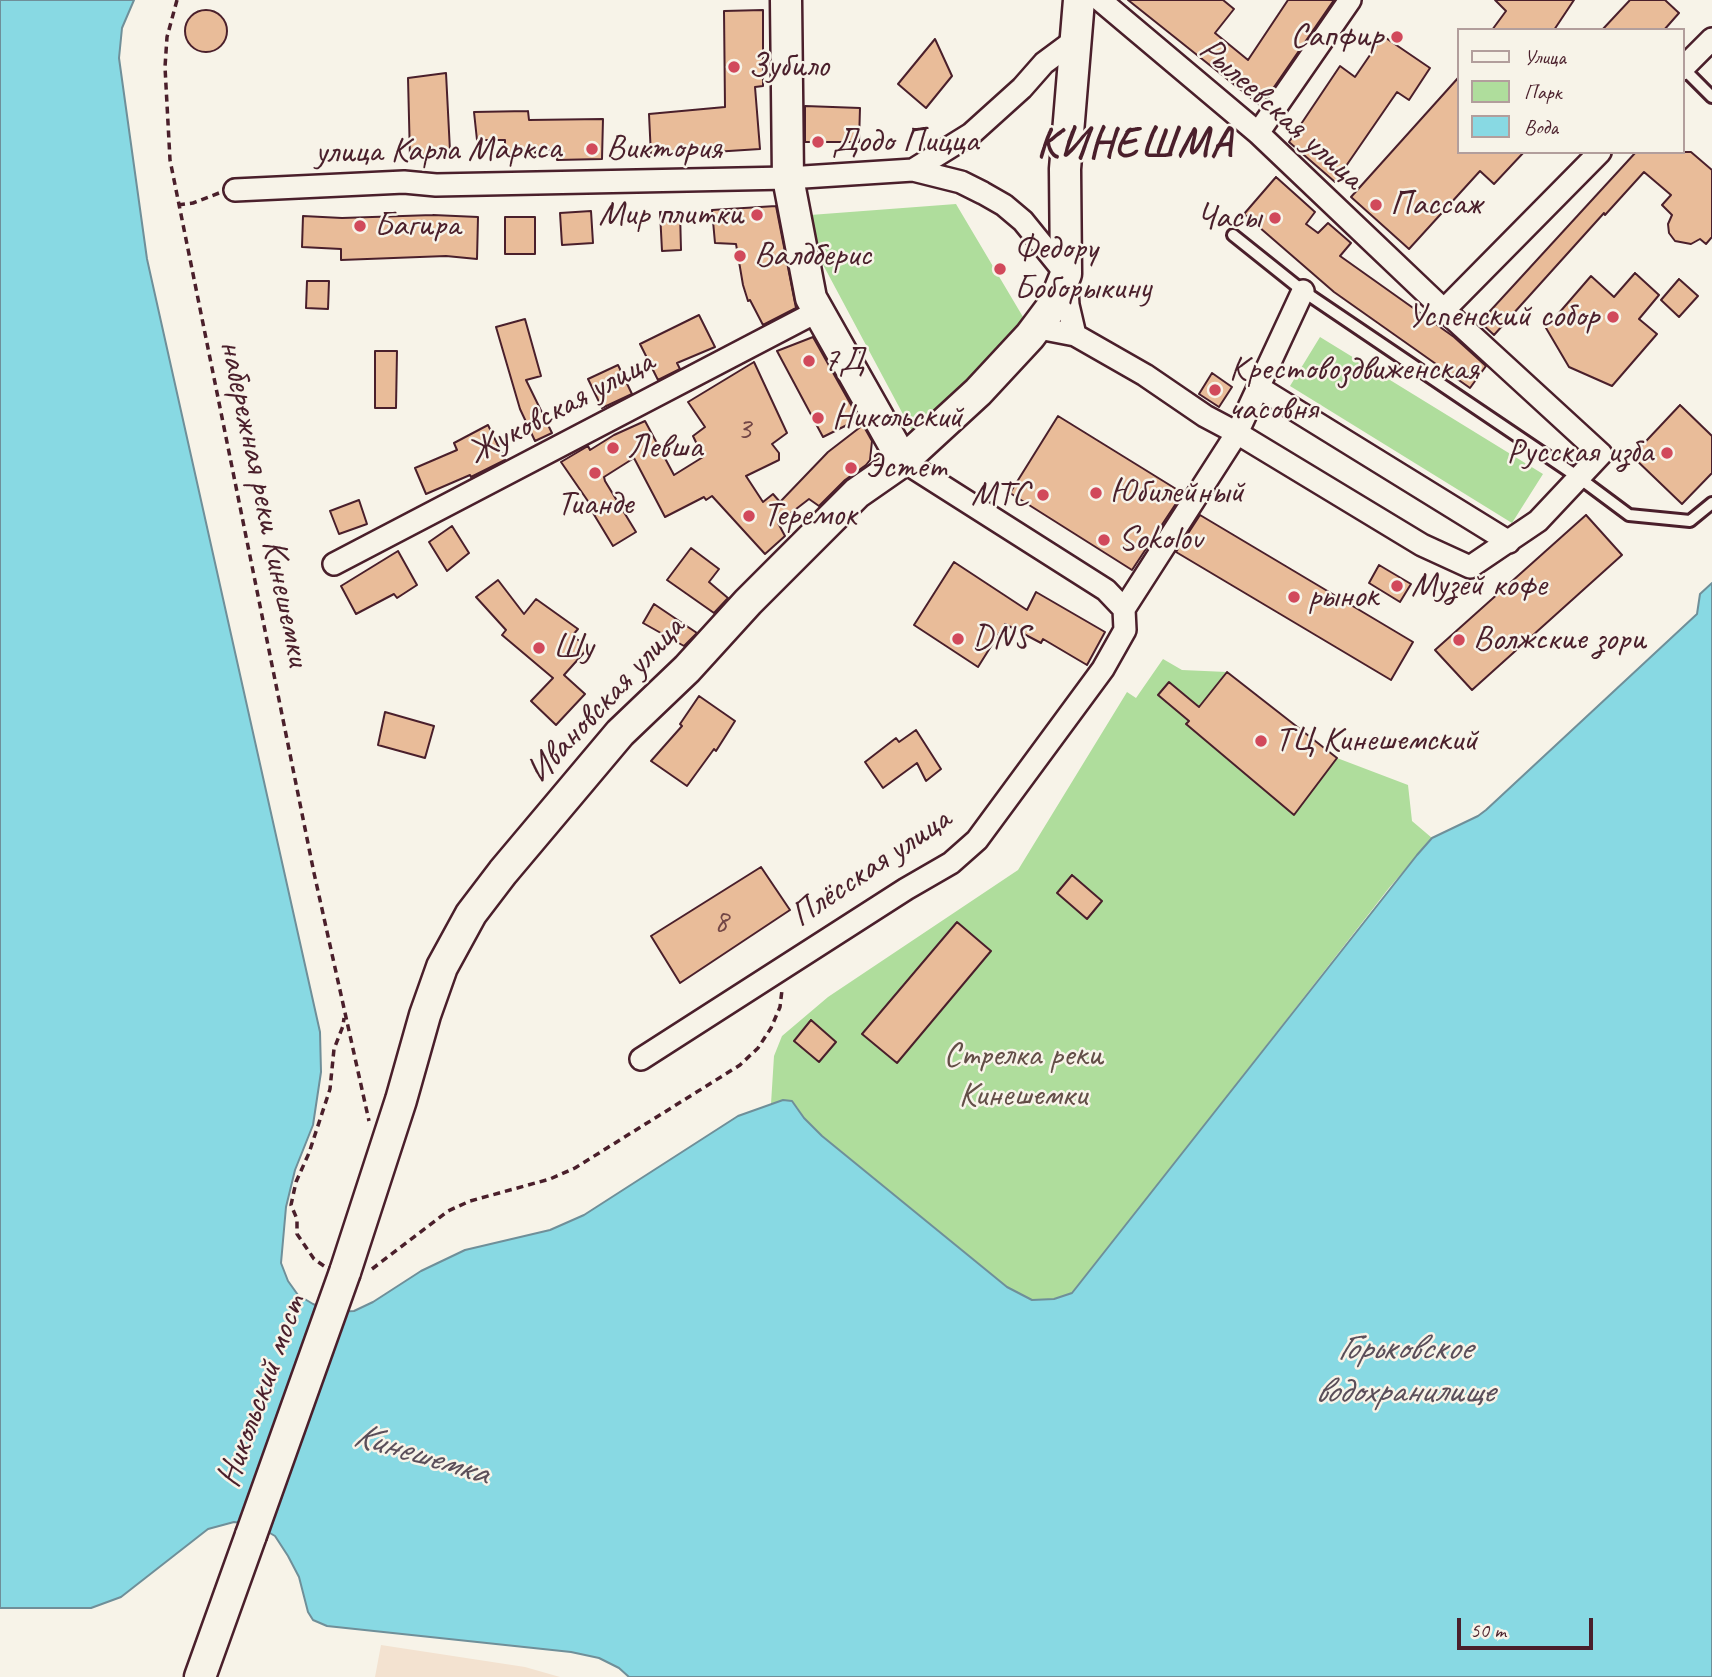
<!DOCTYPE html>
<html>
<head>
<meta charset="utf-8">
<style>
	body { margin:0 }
	#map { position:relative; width:1712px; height:1677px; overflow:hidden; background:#f7f3e8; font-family:Caveat,sans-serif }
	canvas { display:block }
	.legend { position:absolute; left:1457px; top:28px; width:228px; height:126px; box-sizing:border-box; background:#f7f3e8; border:2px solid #b29e9c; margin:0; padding:9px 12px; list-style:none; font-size:21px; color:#4a1f2b }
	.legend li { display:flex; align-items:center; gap:14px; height:35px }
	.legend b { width:35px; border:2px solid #b29e9c }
	.scale { position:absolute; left:1457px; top:1618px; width:136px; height:32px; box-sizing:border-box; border:4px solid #4a1f2b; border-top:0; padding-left:9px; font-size:21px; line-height:24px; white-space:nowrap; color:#4a1f2b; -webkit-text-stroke:5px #f7f3e8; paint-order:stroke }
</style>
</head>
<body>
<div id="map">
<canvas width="1712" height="1677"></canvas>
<ul class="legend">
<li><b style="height:9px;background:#f7f3e8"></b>Улица</li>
<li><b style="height:19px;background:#afdd9c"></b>Парк</li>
<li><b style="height:19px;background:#88d9e3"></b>Вода</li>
</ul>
<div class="scale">50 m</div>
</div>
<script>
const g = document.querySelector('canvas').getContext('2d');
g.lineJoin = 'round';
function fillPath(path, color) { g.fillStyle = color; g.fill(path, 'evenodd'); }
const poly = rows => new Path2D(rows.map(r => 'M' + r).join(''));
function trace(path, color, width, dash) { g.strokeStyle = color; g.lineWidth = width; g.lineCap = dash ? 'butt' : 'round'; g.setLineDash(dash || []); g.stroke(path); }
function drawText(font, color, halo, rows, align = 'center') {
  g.font = font + ' Caveat,sans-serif'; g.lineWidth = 5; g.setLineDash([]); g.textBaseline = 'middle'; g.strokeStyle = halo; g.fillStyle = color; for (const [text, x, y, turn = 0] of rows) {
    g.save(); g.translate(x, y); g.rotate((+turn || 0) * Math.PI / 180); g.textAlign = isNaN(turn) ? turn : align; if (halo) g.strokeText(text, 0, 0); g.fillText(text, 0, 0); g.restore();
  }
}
fillPath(poly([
	[381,1645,525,1667,560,1677,375,1677]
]), '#f3e2d0');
fillPath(poly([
	[956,204,1026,322,913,433,797,216],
	[1320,337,1543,474,1512,523,1290,386],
	[1163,659,1182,670,1227,672,1337,758,1408,785,1412,821,1432,838,1389,888,1085,1278,1072,1293,1054,1299,1032,1300,1007,1287,969,1258,822,1136,804,1118,797,1107,771,1104,774,1056,782,1036,828,997,1018,870,1127,692,1136,698]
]), '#afdd9c');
const water = poly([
	[0,0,134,0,122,28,119,58,147,259,320,1032,321,1072,313,1125,295,1170,286,1207,281,1263,288,1281,298,1295,313,1304,334,1312,354,1311,373,1302,421,1271,465,1250,550,1230,584,1215,738,1116,783,1100,792,1101,804,1118,822,1136,1007,1287,1032,1300,1054,1299,1072,1293,1417,855,1432,838,1478,816,1486,810,1697,614,1700,594,1712,583,1712,1677,629,1677,619,1668,599,1658,571,1652,327,1626,313,1620,308,1612,299,1577,288,1556,275,1536,256,1525,234,1522,208,1529,121,1597,91,1608,0,1608,0,0]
]);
fillPath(water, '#88d9e3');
trace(water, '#6f8f99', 2);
const building = poly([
	[1128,0,1223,0,1234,9,1215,33,1248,60,1288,0,1334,0,1261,106,1128,0],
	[1495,0,1574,0,1554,30,1492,30,1506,11,1495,0],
	[1630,0,1665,0,1679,13,1664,30,1602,30,1630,0],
	'185 31a21 21 0 1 1 42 0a21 21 0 1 1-42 0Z',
	[763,10,763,86,755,87,760,149,651,156,649,114,725,107,724,11,763,10],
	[1383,36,1430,68,1409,100,1397,92,1335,182,1289,142,1340,66,1355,77,1383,36],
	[935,39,952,76,926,108,898,84,935,39],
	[446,73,450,151,410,158,408,78,446,73],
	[1458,78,1458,152,1524,152,1494,184,1480,171,1409,249,1351,197,1458,78],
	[805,106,860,108,859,142,805,142,805,106],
	[528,111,529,120,603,119,602,159,557,160,556,150,535,150,535,154,505,154,505,140,477,140,474,112,528,111],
	[1636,152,1691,152,1712,170,1712,237,1706,244,1700,239,1691,244,1675,241,1669,233,1668,224,1672,215,1662,205,1671,195,1644,172,1605,215,1604,213,1494,335,1480,322,1636,152],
	[1276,177,1315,212,1306,224,1318,233,1328,223,1351,243,1340,256,1454,337,1486,366,1470,388,1334,292,1244,214,1276,177],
	[776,206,796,308,763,325,750,300,748,301,743,285,736,244,715,243,712,210,776,206],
	[591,211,593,243,562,245,560,213,591,211],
	[680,211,681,250,662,251,660,212,680,211],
	[433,215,478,217,477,259,446,256,341,260,341,249,302,247,303,216,342,218,433,215],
	[505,217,535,217,535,254,505,254,505,217],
	[1635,273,1659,295,1639,319,1657,334,1612,386,1569,367,1546,328,1591,276,1614,297,1635,273],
	[1679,279,1698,296,1679,317,1661,300,1679,279],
	[307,281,329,281,328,309,306,308,307,281],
	[699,315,715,347,677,363,680,369,658,380,640,344,699,315],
	[525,319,541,376,526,380,552,433,535,441,520,409,496,327,525,319],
	[813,337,859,419,823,437,777,351,813,337],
	[375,351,397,351,396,408,375,408,375,351],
	[754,362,787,433,772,444,779,453,779,460,746,476,763,502,773,494,780,502,828,452,863,425,872,441,870,460,866,465,845,480,819,506,809,499,778,523,785,536,765,554,712,496,706,500,704,497,665,517,634,458,604,477,605,481,636,532,613,546,590,508,592,507,561,462,588,446,590,450,614,435,645,421,674,475,703,457,693,436,705,427,688,402,754,362],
	[618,365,632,394,602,408,588,379,618,365],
	[1212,373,1232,387,1219,407,1199,394,1212,373],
	[1680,405,1712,436,1712,473,1682,504,1632,456,1680,405],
	[1058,416,1181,492,1176,501,1177,502,1132,570,1010,493,1058,416],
	[488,425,505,460,471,477,470,475,426,494,415,468,457,450,454,443,488,425],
	[359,500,367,524,339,534,330,511,359,500],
	[1200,515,1413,642,1391,680,1176,552,1200,515],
	[1586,515,1622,555,1472,690,1435,650,1586,515],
	[452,526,469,553,447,571,429,542,452,526],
	[691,548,719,569,709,582,728,598,714,613,667,580,691,548],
	[398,551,417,585,397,598,394,594,356,614,341,586,398,551],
	[954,562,1027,610,1036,592,1105,632,1087,665,1043,639,1041,643,1005,624,978,667,914,625,954,562],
	[1379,565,1411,584,1400,602,1369,583,1379,565],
	[498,580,524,614,536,599,578,629,572,636,589,647,564,675,585,694,556,725,531,701,553,678,502,635,506,630,476,597,498,580],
	[654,604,697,633,684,646,643,623,654,604],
	[1227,672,1337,758,1294,815,1186,724,1189,721,1158,695,1169,682,1199,707,1227,672],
	[699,696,735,721,716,751,714,749,687,786,651,761,682,726,680,724,699,696],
	[385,712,434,726,425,758,378,745,385,712],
	[916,730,941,769,926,781,917,763,883,788,865,762,896,738,899,742,916,730],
	[761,867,790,910,680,983,651,936,761,867],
	[1072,875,1102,901,1087,919,1057,893,1072,875],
	[957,922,991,951,897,1063,862,1034,957,922],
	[811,1020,836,1042,819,1062,794,1041,811,1020]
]);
fillPath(building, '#e9bc99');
trace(building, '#4a1f2b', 2);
const lane = poly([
	[1683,68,1712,97],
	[1233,235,1303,291,1578,477,1629,515,1690,521,1712,503]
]);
const street = poly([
	[1682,69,1712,39],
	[1258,133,1350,0],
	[913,170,971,134,1022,88,1044,63,1075,40],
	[235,190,404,182,436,185,788,178,913,170,961,182,983,193,1004,205,1023,221,1066,274,1068,305,1075,335],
	[1444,310,1600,152],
	[1030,336,1038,330,1044,329,1075,335,1145,375,1205,416,1237,433,1422,545,1470,567,1538,521,1601,454,1444,310,1258,133,1100,0],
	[1258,387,1509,542],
	[903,461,1106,590,1124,609],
	[334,564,818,311],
	[1124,609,1237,433,1303,291],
	[641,1059,906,889,951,863,977,840,1103,669,1125,630,1124,609]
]);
const secondary = poly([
	[786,0,788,178,811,298,903,461],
	[345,1272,401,1100,425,1015,442,967,471,914,503,872,620,733,687,669,748,602,857,493,903,461,978,392,1030,336,1054,304,1066,274,1065,169,1079,0],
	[200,1677,251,1535]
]);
trace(lane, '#4a1f2b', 16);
trace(street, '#4a1f2b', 26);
trace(secondary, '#4a1f2b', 35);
trace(poly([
	[177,0,167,37,165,67,170,160,314,873,369,1121],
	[178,205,193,203,219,193],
	[324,1266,314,1259,297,1234,297,1219,291,1205,296,1182,309,1153,330,1089,334,1049,343,1026,344,1018],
	[372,1269,448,1211,470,1201,550,1179,575,1168,740,1065,758,1048,771,1028,780,1007,782,990]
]), '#4a1f2b', 3.5, [7, 5]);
trace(lane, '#f7f3e8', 10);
trace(street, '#f7f3e8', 21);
trace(secondary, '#f7f3e8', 30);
const secondaryBridge = poly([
	[251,1535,345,1272]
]);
trace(secondaryBridge, '#4a1f2b', 35, []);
trace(secondaryBridge, '#f7f3e8', 30);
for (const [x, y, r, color] of [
	[1397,37,7,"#d1495b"],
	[734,67,7,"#d1495b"],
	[818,142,7,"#d1495b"],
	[592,149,7,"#d1495b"],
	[1376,205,7,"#d1495b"],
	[757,215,7,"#d1495b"],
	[1275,218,7,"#d1495b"],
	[360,226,7,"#d1495b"],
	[740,256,7,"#d1495b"],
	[1000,269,7,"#d1495b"],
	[1613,317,7,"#d1495b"],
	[809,361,7,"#d1495b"],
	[1215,390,7,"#d1495b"],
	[818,418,7,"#d1495b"],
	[613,448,7,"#d1495b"],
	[1667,453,7,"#d1495b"],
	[851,468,7,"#d1495b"],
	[595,473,7,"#d1495b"],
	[1096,493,7,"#d1495b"],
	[1043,495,7,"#d1495b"],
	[749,516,7,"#d1495b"],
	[1104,540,7,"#d1495b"],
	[1397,586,7,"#d1495b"],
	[1294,597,7,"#d1495b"],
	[958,639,7,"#d1495b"],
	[1459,640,7,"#d1495b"],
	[539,648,7,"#d1495b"],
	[1261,741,7,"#d1495b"]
]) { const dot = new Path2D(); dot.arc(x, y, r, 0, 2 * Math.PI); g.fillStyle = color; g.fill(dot); trace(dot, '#f7f3e8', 2.5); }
drawText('32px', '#724646', null, [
	["3",744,430],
	["8",721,923]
]);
drawText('35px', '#4a1f2b', '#f7f3e8', [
	["Сапфир",1383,37,"right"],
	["Зубило",748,67],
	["Додо Пицца",832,142],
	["Виктория",606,149],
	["Пассаж",1390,205],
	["Мир плитки",743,215,"right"],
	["Часы",1261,218,"right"],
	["Багира",374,226],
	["Федору",1014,249],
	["Боборыкину",1014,289],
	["Валдберис",754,256],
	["Успенский собор",1599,317,"right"],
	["7Д",823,361],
	["Крестовоздвиженская",1229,370],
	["часовня",1229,410],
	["Никольский",832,418],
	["Левша",627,448],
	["Русская изба",1653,453,"right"],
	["Эстет",865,468],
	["Юбилейный",1110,493],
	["МТС",1029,495,"right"],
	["Тианде",595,505,"center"],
	["Теремок",763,516],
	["Sokolov",1118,540],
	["Музей кофе",1411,586],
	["рынок",1308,597],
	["DNS",972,639],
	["Волжские зори",1473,640],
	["Шу",553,648],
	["ТЦ Кинешемский",1275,741]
], 'left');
drawText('35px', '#4a1f2b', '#f7f3e8', [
	["Рылеевская улица",1281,114,42],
	["улица Карла Маркса",438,151,-1],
	["Жуковская улица",561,408,-28],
	["набережная реки Кинешемки",264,503,78],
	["Ивановская улица",606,700,-47],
	["Плёсская улица",871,868,-34],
	["Никольский мост",262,1391,-70]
]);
drawText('35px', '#634e47', '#f7f3e8', [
	["Стрелка реки",1023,1056],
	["Кинешемки",1023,1096]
]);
drawText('italic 37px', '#5a4e59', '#f7f3e8', [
	["Горьковское",1404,1349],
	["водохранилище",1404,1392],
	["Кинешемка",421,1455,17]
]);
g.letterSpacing = '2px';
drawText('bold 42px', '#4a1f2b', '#f7f3e8', [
	["КИНЕШМА",1135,145]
]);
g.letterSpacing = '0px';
</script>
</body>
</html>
